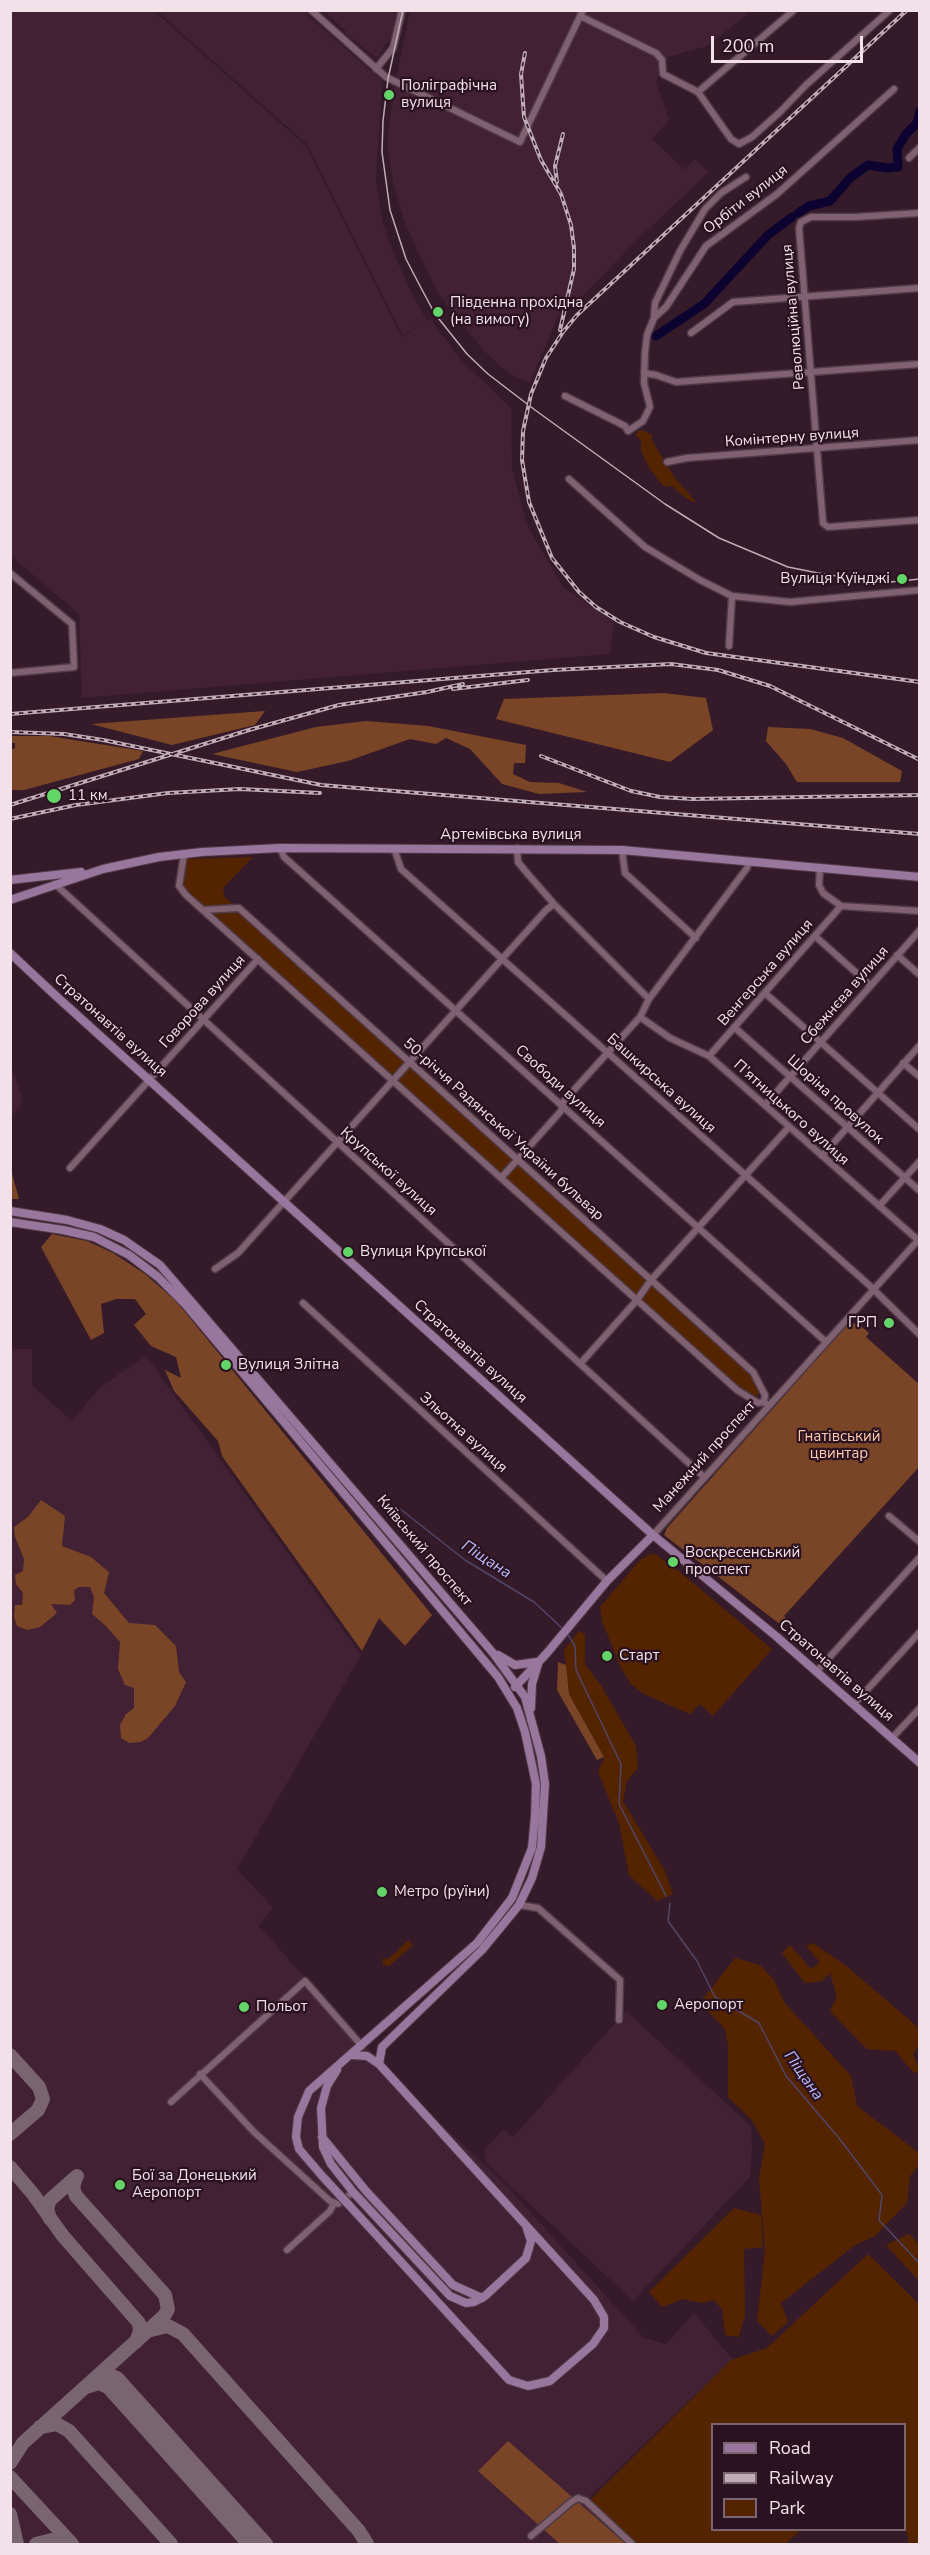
<!DOCTYPE html>
<html>
<head>
<meta charset="utf-8">
<style>
	body { margin:0 }
	#map { position:relative; width:930px; height:2555px; overflow:hidden; background:#351b29; font-family:"Nunito Sans",sans-serif }
	canvas { display:block }
	.frame { position:absolute; inset:0; border:12px solid #f3e1ea; pointer-events:none }
	.legend { position:absolute; left:711px; top:2423px; width:195px; height:108px; box-sizing:border-box; background:#2a1220; border:2px solid #7a6571; margin:0; padding:8px 10px; list-style:none; font-size:18px; color:#f3e1ea }
	.legend li { display:flex; align-items:center; gap:12px; height:30px }
	.legend b { width:30px; border:2px solid #7a6571 }
	.scale { position:absolute; left:711px; top:36px; width:152px; height:27px; box-sizing:border-box; border:3px solid #f3e1ea; border-top:0; padding-left:8px; font-size:18px; line-height:21px; white-space:nowrap; color:#f3e1ea; -webkit-text-stroke:4px #2a1220; paint-order:stroke }
</style>
</head>
<body>
<div id="map">
<canvas width="930" height="2555"></canvas>
<div class="frame"></div>
<ul class="legend">
<li><b style="height:8px;background:#99769d"></b>Road</li>
<li><b style="height:8px;background:#c0acb6"></b>Railway</li>
<li><b style="height:16px;background:#542401"></b>Park</li>
</ul>
<div class="scale">200 m</div>
</div>
<script>
const g = document.querySelector('canvas').getContext('2d');
g.lineJoin = 'round';
function fillPath(path, color) { g.fillStyle = color; g.fill(path, 'evenodd'); }
const poly = rows => new Path2D(rows.map(r => 'M' + r).join(''));
function trace(path, color, width, dash) { g.strokeStyle = color; g.lineWidth = width; g.lineCap = dash ? 'butt' : 'round'; g.setLineDash(dash || []); g.stroke(path); }
function drawText(font, color, halo, rows, align = 'center') {
  g.font = font + ' "Nunito Sans",sans-serif'; g.lineWidth = 4.5; g.setLineDash([]); g.textBaseline = 'middle'; g.strokeStyle = halo; g.fillStyle = color; for (const [text, x, y, turn = 0] of rows) {
    g.save(); g.translate(x, y); g.rotate((+turn || 0) * Math.PI / 180); g.textAlign = isNaN(turn) ? turn : align; if (halo) g.strokeText(text, 0, 0); g.fillText(text, 0, 0); g.restore();
  }
}
fillPath(poly([
	[11,10,154,11,307,147,402,337,421,325,403,335,308,145,157,11,303,11,382,81,376,180,382,219,390,245,410,290,427,321,430,319,462,361,511,408,512,468,527,525,563,587,614,622,610,654,82,698,79,614,11,556],
	[324,11,399,11,390,39,377,58,345,33,346,31],
	[410,11,749,11,746,15,707,46,668,57,656,82,669,120,652,139,685,170,695,159,709,172,640,237,567,312,561,309,530,383,509,374,483,350,439,295,406,226,393,182,387,144,394,89],
	[10,1063,22,1097,20,1108,11,1116],
	[11,1349,32,1349,32,1385,72,1421,100,1387,146,1356,361,1655,237,1869,273,1908,259,1926,362,2042,420,2104,504,2183,644,2338,666,2344,694,2313,732,2359,586,2500,616,2529,591,2544,11,2544],
	[626,2011,751,2126,752,2147,750,2177,633,2301,486,2163,484,2151,503,2129,513,2137]
]), '#412133');
fillPath(poly([
	[642,430,652,435,652,441,675,478,697,503,687,499,672,486,663,486,648,466,641,450,641,441,636,435,638,431],
	[253,857,223,888,224,896,238,911,751,1374,759,1392,757,1396,754,1397,737,1388,182,886,187,859],
	[650,1554,655,1554,680,1572,772,1649,713,1716,700,1704,690,1714,644,1694,631,1684,621,1668,602,1621,600,1607,640,1560],
	[579,1631,585,1634,585,1664,600,1684,636,1746,638,1768,627,1781,623,1801,665,1871,673,1894,657,1901,629,1875,619,1823,598,1772,604,1757,569,1694,564,1650],
	[409,1940,413,1945,389,1966,383,1965,383,1958,388,1959],
	[813,1943,845,1965,919,2028,919,2045,913,2054,919,2069,915,2074,895,2051,867,2049,830,2011,837,1997,830,1973,822,1981,805,1983,782,1953,790,1945,811,1969,820,1962,806,1946],
	[735,1958,760,1965,774,1980,784,2002,851,2076,857,2106,919,2153,919,2165,910,2176,907,2203,875,2236,855,2245,781,2303,788,2322,772,2336,757,2321,765,2250,759,2179,765,2144,752,2120,728,2097,728,2045,725,2029,700,2003],
	[734,2208,761,2215,763,2247,744,2249,745,2316,739,2337,725,2335,722,2309,714,2300,702,2303,683,2299,662,2307,649,2292],
	[909,2234,919,2244,919,2281,886,2245],
	[868,2254,919,2304,919,2544,909,2544,907,2532,903,2530,904,2424,712,2424,712,2530,801,2530,785,2544,638,2544,590,2500,731,2360,767,2348]
]), '#542401');
fillPath(poly([
	[664,693,706,698,713,730,670,762,496,719,504,699],
	[265,711,255,725,172,745,91,724],
	[366,721,428,726,526,745,525,763,514,763,513,774,530,782,559,783,587,792,539,794,502,784,470,749,446,738,436,744,410,739,348,761,297,772,212,754,316,727],
	[768,727,810,729,843,738,902,771,900,782,797,782,786,764,766,741],
	[11,736,49,736,143,751,139,759,24,790,11,790,11,750,15,748,15,743,11,743],
	[11,1169,11,1170,19,1199,11,1199],
	[52,1234,87,1241,113,1253,145,1274,176,1301,432,1615,405,1646,379,1618,362,1651,222,1456,218,1441,174,1391,165,1370,181,1378,176,1357,151,1346,134,1325,146,1314,135,1299,116,1299,101,1304,104,1333,91,1340,41,1247],
	[857,1323,869,1333,866,1337,919,1384,919,1467,784,1616,787,1619,781,1625,664,1535,667,1528,847,1325],
	[41,1500,65,1516,62,1546,91,1557,109,1572,104,1593,129,1623,155,1625,176,1646,179,1672,186,1682,175,1706,148,1738,141,1742,129,1743,121,1738,120,1725,126,1714,134,1708,134,1688,125,1685,118,1669,120,1642,106,1626,92,1614,94,1597,90,1587,79,1587,74,1590,75,1600,70,1605,51,1604,57,1613,40,1627,27,1630,17,1626,14,1617,15,1605,22,1605,23,1593,16,1584,15,1575,23,1571,24,1559,15,1537,14,1527,28,1517],
	[558,1662,566,1665,569,1694,604,1757,597,1760,557,1690],
	[508,2441,626,2544,560,2544,478,2471]
]), '#794526');
trace(poly([
	[399,1508,465,1560,534,1602,562,1628],
	[568,1635,575,1646,576,1670,621,1764,619,1804,666,1896],
	[670,1903,668,1921,697,1961,715,1997,759,2023,786,2076,839,2138,882,2195,879,2220,920,2264]
]), '#514668', 1.5);
trace(poly([
	[798,213,809,206,830,201,850,178,868,165,887,168,898,167,897,149,906,134,917,123,920,111],
	[656,336,704,304,768,235,792,217]
]), '#0c0330', 9);
trace(poly([
	[10,2055,39,2087,43,2099,38,2110,10,2134],
	[10,2167,33,2194,63,2236,139,2323,140,2331,136,2342],
	[50,2219,47,2208,50,2200,77,2176],
	[151,2330,168,2326,183,2334,359,2531,367,2544],
	[96,2377,107,2374,117,2378,266,2544],
	[86,2387,99,2383,108,2387,249,2544],
	[40,2427,57,2424,69,2431,171,2544],
	[10,2463,23,2443,164,2316,168,2309,165,2295,76,2196,73,2188,76,2177],
	[10,2477,72,2544],
	[10,2514,17,2544],
	[36,2544,56,2539,68,2544]
]), '#7a6470', 14);
const minor = poly([
	[311,10,386,77,520,142,583,10],
	[580,16,656,53,662,60,663,74,698,92,731,139,739,144,752,137,780,112,806,85,890,10],
	[376,69,393,48,402,10],
	[698,92,794,10],
	[909,158,920,147],
	[920,213,855,217,811,217,801,222,799,228,823,523,828,527,920,520],
	[654,318,666,307,706,246,777,194,894,89],
	[691,333,733,302,920,288],
	[644,373,656,375,676,382,920,364],
	[565,396,625,426,628,431,643,421,650,407,644,383,645,353,647,335,654,318,655,303,680,251,705,209,721,193,746,177],
	[667,462,687,458,920,440],
	[569,479,645,547,700,580,732,596,790,602,920,590],
	[10,573,72,624,74,667,10,673],
	[729,646,732,596],
	[280,848,284,857,826,1342],
	[394,848,401,869,869,1285,920,1335],
	[517,848,518,862,527,873,554,904,649,999],
	[622,850,625,873,696,938],
	[184,854,179,886,186,895,737,1390,758,1403,764,1402],
	[820,867,819,885,823,893,841,906,920,911],
	[55,884,704,1477],
	[203,910,239,908,753,1372,765,1395,764,1402,769,1406],
	[815,936,870,985],
	[897,955,920,975],
	[765,993,920,1130],
	[640,1017,670,1038,709,1056,918,1240],
	[734,1027,920,1191],
	[709,1056,841,906],
	[903,1063,920,1077],
	[765,1105,920,930],
	[822,1156,920,1045],
	[70,1168,258,959],
	[501,1178,561,1111,564,1101,640,1017,649,999,747,868,749,861],
	[879,1206,920,1161],
	[215,1269,238,1253,546,910,554,904],
	[303,1303,607,1581],
	[580,1364,637,1300,651,1280,789,1127],
	[889,1516,920,1542],
	[653,1535,920,1238],
	[817,1671,920,1557],
	[854,1704,920,1632],
	[892,1738,920,1708],
	[519,1905,538,1908,620,1980,619,2020],
	[200,2074,254,2132,330,2201,338,2204,353,2192],
	[171,2102,305,1981,362,2046],
	[287,2250,330,2211,334,2203],
	[531,2536,571,2502,578,2498,586,2501,632,2544]
]);
const major = poly([
	[10,880,81,872],
	[10,900,103,869,159,857,202,852,280,848,622,850,920,877],
	[10,953,56,996,653,1535,777,1637,920,1763],
	[10,1211,67,1220,100,1229,124,1240,160,1265,493,1653,525,1697,541,1756,545,1784,541,1847,532,1878,519,1905,482,1950,382,2047,379,2064,594,2300,604,2317,604,2328,593,2344,550,2381,528,2386,509,2380,348,2204],
	[10,1222,63,1230,94,1237,129,1255,158,1277,185,1304,498,1677,517,1708,525,1732,536,1784,535,1816,532,1848,512,1898,477,1943,309,2091,298,2117,296,2137,299,2149,323,2177],
	[498,1655,515,1665,537,1662],
	[515,1687,547,1653,607,1581,653,1535],
	[531,1708,532,1684,538,1664],
	[352,2055,367,2056,379,2064],
	[337,2070,327,2086,321,2108,323,2147,331,2164,353,2192,450,2296,466,2303,474,2302,485,2296,526,2258,531,2241,527,2229],
	[322,2137,366,2191,453,2285,482,2298]
]);
trace(minor, '#4f3a46', 9);
trace(major, '#4f3a46', 10);
trace(minor, '#806171', 6);
trace(major, '#99769d', 8);
trace(poly([
	[403,10,388,79,383,121,382,152,390,210,406,259,420,286,435,314,467,354,488,374,535,410,665,504,719,538,788,567,818,573,881,583,920,579]
]), '#c0acb6', 1.5);
const rail = poly([
	[907,10,577,315,563,332,546,358,531,394,523,431,522,460,529,502,552,558,579,592,596,607,620,622,654,637,706,653,920,682],
	[525,53,521,74,524,117,541,160,561,194,571,225,574,248,574,269,560,330],
	[557,182,555,166,563,134],
	[453,689,528,680],
	[10,714,553,670,671,664,718,670,770,686,920,760],
	[10,732,64,734,103,740,321,785,920,834],
	[541,756,631,791,660,797,693,799,920,795],
	[10,805,249,730,339,705,427,692,463,684],
	[10,819,76,805,168,793,240,789,320,793]
]);
trace(rail, '#c0acb6', 4);
trace(rail, '#2a1220', 1.5, [4.5]);
const majorBridge = poly([
	[323,2177,348,2204]
]);
trace(majorBridge, '#4f3a46', 10, []);
trace(majorBridge, '#99769d', 8);
for (const [x, y, r, color] of [
	[389,95,6,"#63d468"],
	[438,312,6,"#63d468"],
	[902,579,6,"#63d468"],
	[54,796,8,"#63d468"],
	[348,1252,6,"#63d468"],
	[889,1323,6,"#63d468"],
	[226,1365,6,"#63d468"],
	[673,1562,6,"#63d468"],
	[607,1656,6,"#63d468"],
	[382,1892,6,"#63d468"],
	[662,2005,6,"#63d468"],
	[244,2007,6,"#63d468"],
	[120,2185,6,"#63d468"]
]) { const dot = new Path2D(); dot.arc(x, y, r, 0, 2 * Math.PI); g.fillStyle = color; g.fill(dot); trace(dot, '#2a1220', 2); }
drawText('15px', '#f3e1ea', '#2a1220', [
	["Поліграфічна",401,86],
	["вулиця",401,103],
	["Південна прохідна",450,303],
	["(на вимогу)",450,320],
	["Вулиця Куїнджі",890,579,"right"],
	["11 км",68,796],
	["Вулиця Крупської",360,1252],
	["ГРП",877,1323,"right"],
	["Вулиця Злітна",238,1365],
	["Воскресенський",685,1553],
	["проспект",685,1570],
	["Старт",619,1656],
	["Метро (руїни)",394,1892],
	["Аеропорт",674,2005],
	["Польот",256,2007],
	["Бої за Донецький",132,2176],
	["Аеропорт",132,2193]
], 'left');
drawText('15px', '#f3e1ea', '#2a1220', [
	["Орбіти вулиця",746,200,-38],
	["Революційна вулиця",794,317,-95],
	["Комінтерну вулиця",792,438,-4],
	["Артемівська вулиця",511,835],
	["Венгерська вулиця",766,973,-49],
	["Сбежнєва вулиця",845,996,-49],
	["Говорова вулиця",203,1002,-48],
	["Стратонавтів вулиця",110,1026,42],
	["Башкирська вулиця",661,1084,42],
	["Свободи вулиця",560,1087,42],
	["Шоріна провулок",835,1100,42],
	["П’ятницького вулиця",791,1113,42],
	["50-річчя Радянської України бульвар",503,1130,42],
	["Крупської вулиця",388,1172,42],
	["Стратонавтів вулиця",470,1352,42],
	["Зльотна вулиця",463,1433,42],
	["Манежний проспект",705,1457,-48],
	["Київський проспект",424,1551,50],
	["Стратонавтів вулиця",836,1671,41]
]);
drawText('15px', '#fecbaf', '#2a1220', [
	["Гнатівський",839,1437],
	["цвинтар",839,1454]
]);
drawText('italic 16px', '#b9bbfc', '#2a1220', [
	["Піщана",486,1560,33],
	["Піщана",803,2076,55]
]);
</script>
</body>
</html>
